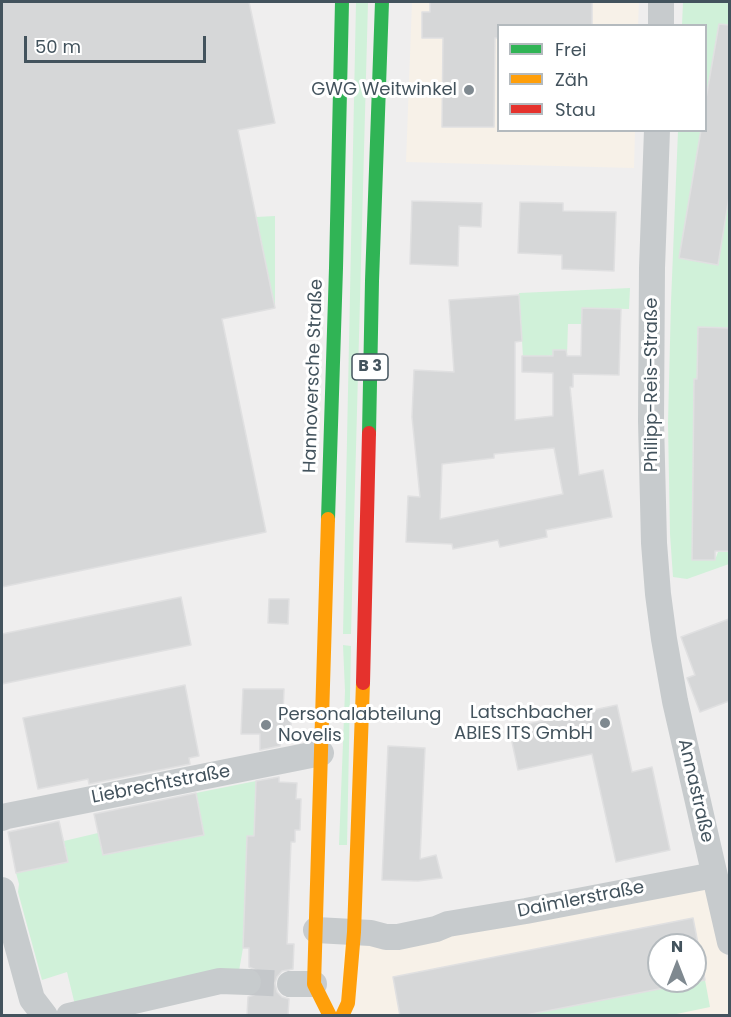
<!DOCTYPE html>
<html>
<head>
<meta charset="utf-8">
<style>
	body { margin:0 }
	#map { position:relative; width:731px; height:1017px; overflow:hidden; background:#efeeee; font-family:Poppins,sans-serif }
	canvas { display:block }
	.frame { position:absolute; inset:0; border:3px solid #43535d; pointer-events:none }
	.legend { position:absolute; left:497px; top:24px; width:210px; height:108px; box-sizing:border-box; background:#fff; border:2px solid #b4babe; margin:0; padding:8px 10px; list-style:none; font-size:18px; color:#43535d }
	.legend li { display:flex; align-items:center; gap:12px; height:30px }
	.legend b { width:30px; border:2px solid #b4babe }
	.north { position:absolute; left:647px; top:933px; width:60px; height:60px; box-sizing:border-box; background:#fff; border:2px solid #b4babe; border-radius:50%; rotate:0deg; font-size:16px; font-weight:700; line-height:24px; text-align:center; color:#43535d }
	.north::after { content:''; display:block; margin:auto; width:21px; height:27px; background:#7f8990; clip-path:polygon(50% 0,100% 100%,50% 72%,0 100%) }
	.scale { position:absolute; left:24px; top:36px; width:182px; height:27px; box-sizing:border-box; border:3px solid #43535d; border-top:0; padding-left:8px; font-size:18px; line-height:21px; white-space:nowrap; color:#43535d; -webkit-text-stroke:4px #fff; paint-order:stroke }
</style>
</head>
<body>
<div id="map">
<canvas width="731" height="1017"></canvas>
<div class="frame"></div>
<ul class="legend">
<li><b style="height:8px;background:#30b455"></b>Frei</li>
<li><b style="height:8px;background:#ff9f0a"></b>Zäh</li>
<li><b style="height:8px;background:#e5322d"></b>Stau</li>
</ul>
<div class="north">N</div>
<div class="scale">50 m</div>
</div>
<script>
const g = document.querySelector('canvas').getContext('2d');
g.lineJoin = 'round';
function fillPath(path, color) { g.fillStyle = color; g.fill(path, 'evenodd'); }
const poly = rows => new Path2D(rows.map(r => 'M' + r).join(''));
function trace(path, color, width, dash) { g.strokeStyle = color; g.lineWidth = width; g.lineCap = dash ? 'butt' : 'round'; g.setLineDash(dash || []); g.stroke(path); }
function drawText(font, color, halo, rows, align = 'center') {
  g.font = font + ' Poppins,sans-serif'; g.lineWidth = 6; g.setLineDash([]); g.textBaseline = 'middle'; g.strokeStyle = halo; g.fillStyle = color; for (const [text, x, y, turn = 0] of rows) {
    g.save(); g.translate(x, y); g.rotate((+turn || 0) * Math.PI / 180); g.textAlign = isNaN(turn) ? turn : align; if (halo) g.strokeText(text, 0, 0); g.fillText(text, 0, 0); g.restore();
  }
}
fillPath(poly([
	[412,2,639,2,638,25,498,26,498,130,635,131,634,168,406,162],
	[709,883,729,966,729,1015,341,1016,344,940],
	[659,945,695,945,695,981,659,981]
]), '#f7f1e8');
fillPath(poly([
	[356,2,368,2,351,634,343,634],
	[683,2,729,2,729,328,698,328,697,379,694,379,692,559,715,560,718,552,729,552,729,564,687,579,673,577,670,534,668,423,671,302,678,131,706,130,706,26,682,25],
	[275,216,275,308,256,217],
	[630,288,629,309,582,308,582,324,568,324,567,355,523,357,519,293],
	[343,645,351,646,347,845,339,845,345,691],
	[256,781,254,836,247,836,243,948,239,971,75,1005,67,972,42,980,18,892,19,884,16,873,68,862,64,841,98,833,103,855,204,835,196,793],
	[705,980,710,1007,667,1016,521,1016]
]), '#d0f1d9');
const building = poly([
	[2,2,249,2,275,123,238,130,275,308,222,319,266,532,2,587,2,2],
	[430,2,592,2,592,26,498,26,498,38,495,38,494,127,442,127,443,38,422,38,422,12,430,12,430,2],
	[719,24,729,25,729,197,718,265,679,258,701,130,705,130,705,104,719,24],
	[412,201,482,203,481,227,459,226,458,266,410,264,412,201],
	[520,202,563,203,563,211,616,212,614,271,562,269,562,255,518,253,520,202],
	[519,295,522,341,515,342,515,420,553,416,553,373,522,372,522,356,553,356,553,350,566,350,567,356,581,356,582,308,621,309,619,375,573,374,573,387,570,387,579,475,603,470,612,517,546,530,547,537,500,547,498,540,453,549,452,544,406,542,408,496,420,497,412,417,414,370,454,372,449,300,519,295],
	[554,448,563,494,440,519,442,464,494,458,494,454,554,448],
	[698,327,729,328,729,551,715,551,715,560,692,560,694,379,697,379,698,327],
	[181,597,191,645,2,684,2,634,181,597],
	[269,599,289,599,288,624,268,623,269,599],
	[729,619,729,701,700,712,687,678,695,675,681,637,729,619],
	[185,685,199,756,189,758,190,764,89,784,88,779,38,789,23,718,185,685],
	[243,689,284,689,283,715,291,715,291,735,280,735,280,746,260,750,260,734,241,734,243,689],
	[617,705,632,772,652,767,670,850,616,862,592,754,518,770,509,728,617,705],
	[388,746,425,748,420,859,436,855,442,878,418,881,382,880,388,746],
	[279,777,279,782,297,783,296,799,301,799,300,830,295,830,295,842,291,842,287,944,294,944,293,969,282,971,277,977,275,983,277,992,282,997,289,999,288,1016,247,1016,248,997,254,995,260,990,263,982,261,974,256,970,249,967,249,948,243,948,247,836,254,836,256,781,279,777],
	[196,793,204,835,103,855,94,814,196,793],
	[59,821,68,862,16,873,8,832,59,821],
	[693,918,705,980,521,1016,400,1016,393,977,693,918],
	[659,945,695,945,695,981,659,981,659,945]
]);
fillPath(building, '#d6d7d8');
trace(building, '#e0e0e1', 1.5);
trace(poly([
	[248,982,290,984]
]), '#c4c7ca', 26, [26, 13]);
trace(poly([
	[661,26,661,2],
	[657,130,652,268,651,421,654,543,658,594,664,639,675,701,730,942],
	[2,818,7,816,321,753],
	[2,890,32,999,45,1016],
	[316,930,371,933,386,937,398,937,436,929,448,924,526,911,714,875],
	[290,984,314,984],
	[69,1016,220,981,248,982]
]), '#c7cbcd', 26);
trace(poly([
	[369,433,372,281,382,2],
	[328,519,336,268,342,2]
]), '#30b455', 14);
trace(poly([
	[328,519,314,984,330,1016],
	[342,1016,348,1003,354,932,363,683]
]), '#ff9f0a', 14);
trace(poly([
	[363,683,369,433]
]), '#e5322d', 14);
for (const [x, y, r, color] of [
	[469,90,6,"#7f8990"],
	[605,723,6,"#7f8990"],
	[266,725,6,"#7f8990"]
]) { const dot = new Path2D(); dot.arc(x, y, r, 0, 2 * Math.PI); g.fillStyle = color; g.fill(dot); trace(dot, '#fff', 2); }
for (const [x, y, w] of [
	[370,367,36]
]) { const box = new Path2D(); box.roundRect(x - w / 2, y - 13, w, 26, 4.5); g.fillStyle = '#fff'; g.fill(box); trace(box, '#43535d', 1.5); }
drawText('bold 16px', '#43535d', null, [
	["B 3",370,367]
]);
drawText('18px', '#43535d', '#fff', [
	["GWG Weitwinkel",457,90],
	["Latschbacher",593,713],
	["ABIES ITS GmbH",593,734],
	["Personalabteilung",278,715,"left"],
	["Novelis",278,736,"left"]
], 'right');
drawText('18px', '#43535d', '#fff', [
	["Hannoversche Straße",314,376,-88],
	["Philipp-Reis-Straße",652,385,-90],
	["Liebrechtstraße",161,785,-11],
	["Annastraße",695,791,77],
	["Daimlerstraße",581,900,-11]
]);
</script>
</body>
</html>
